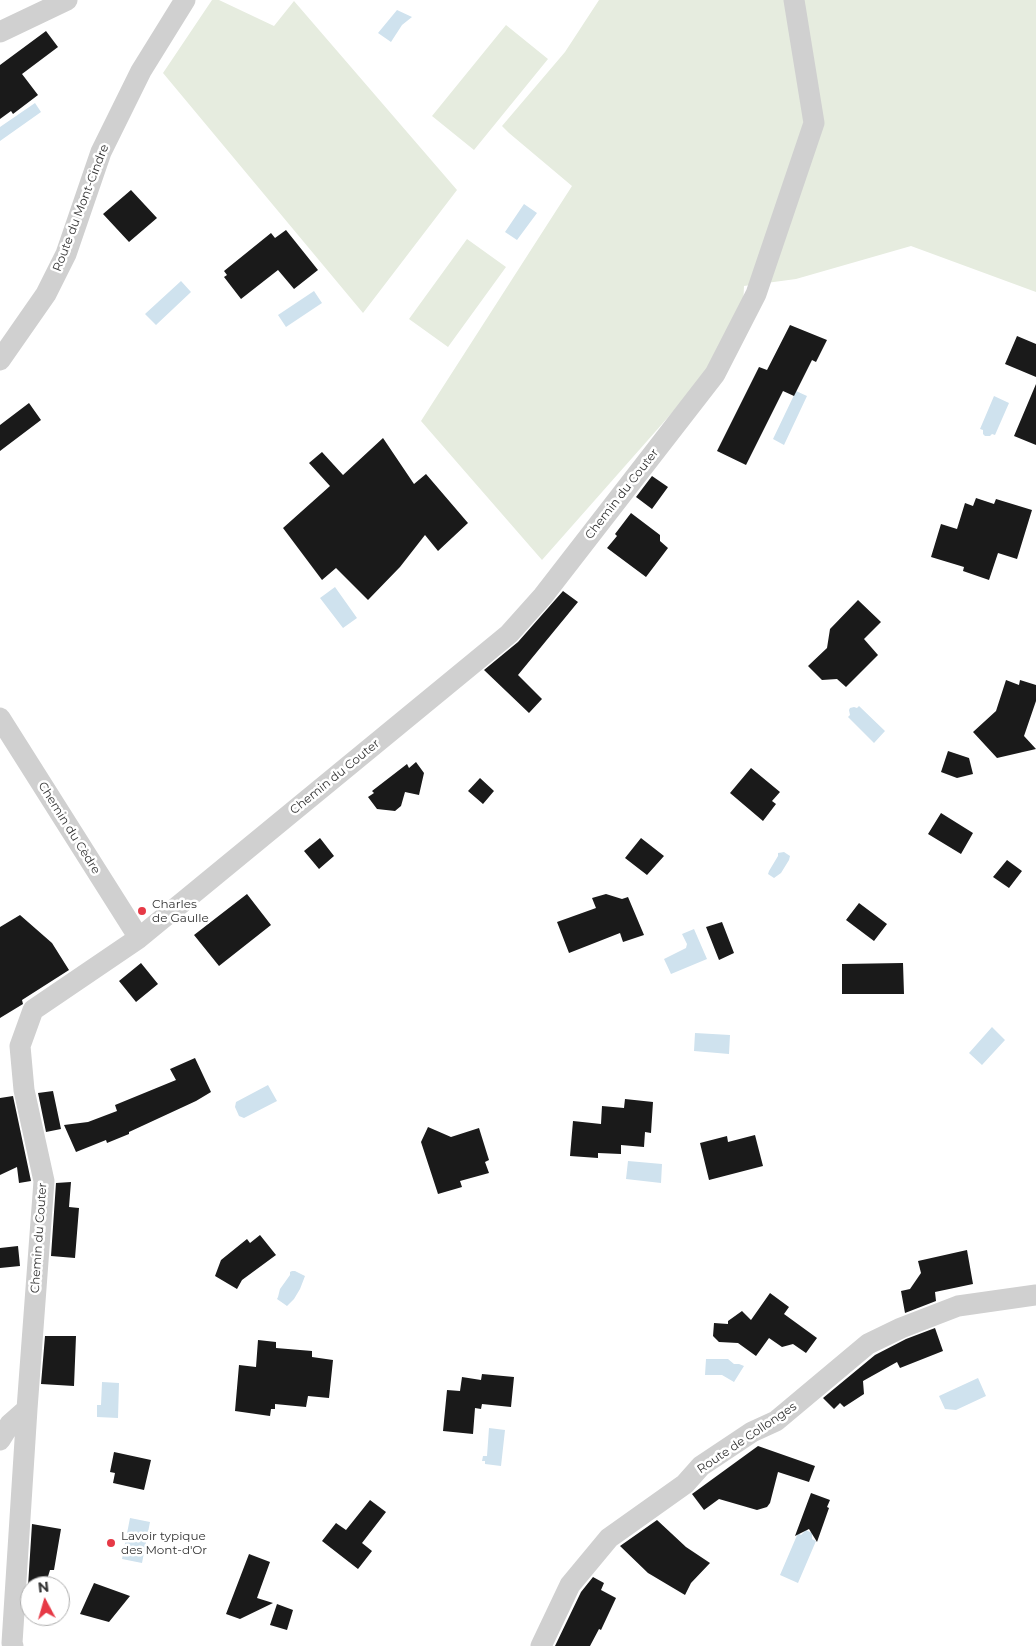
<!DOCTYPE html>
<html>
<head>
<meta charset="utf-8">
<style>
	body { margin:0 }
	#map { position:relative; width:1036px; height:1646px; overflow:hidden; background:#fff; font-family:Montserrat,sans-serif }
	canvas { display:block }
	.north { position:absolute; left:20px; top:1576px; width:50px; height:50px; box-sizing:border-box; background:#fff; border:1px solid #adadad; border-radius:50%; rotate:354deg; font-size:14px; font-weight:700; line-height:20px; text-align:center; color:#333 }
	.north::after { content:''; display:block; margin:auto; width:18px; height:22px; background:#e63946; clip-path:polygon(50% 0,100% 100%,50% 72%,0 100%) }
</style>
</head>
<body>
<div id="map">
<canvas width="1036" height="1646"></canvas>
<div class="north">N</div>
</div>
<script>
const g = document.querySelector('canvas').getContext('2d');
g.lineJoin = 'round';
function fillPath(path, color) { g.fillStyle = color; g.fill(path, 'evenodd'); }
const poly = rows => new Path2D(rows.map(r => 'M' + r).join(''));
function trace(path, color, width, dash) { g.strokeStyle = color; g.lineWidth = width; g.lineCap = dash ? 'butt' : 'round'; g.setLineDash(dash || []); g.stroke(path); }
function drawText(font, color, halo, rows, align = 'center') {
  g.font = font + ' Montserrat,sans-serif'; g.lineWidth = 5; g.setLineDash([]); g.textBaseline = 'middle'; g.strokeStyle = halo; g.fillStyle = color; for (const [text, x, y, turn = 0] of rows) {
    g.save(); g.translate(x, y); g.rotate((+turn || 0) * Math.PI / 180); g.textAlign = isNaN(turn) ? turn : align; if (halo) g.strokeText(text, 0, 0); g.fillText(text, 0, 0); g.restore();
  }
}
fillPath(poly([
	[212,0,219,0,274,26,294,1,457,190,363,313,163,73],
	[599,0,1036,0,1036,292,911,246,796,279,744,286,743,308,708,372,542,560,421,421,572,186,509,133,502,126,565,52],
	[506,25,548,59,474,150,432,116],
	[467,239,506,267,448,347,409,319]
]), '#e6ecdf');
fillPath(poly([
	[397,10,412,17,402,25,391,42,378,33],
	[35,103,41,112,0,141,0,127],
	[524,204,537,213,517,240,505,232],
	[181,281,191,292,156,325,145,314],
	[314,291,322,303,286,327,278,315],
	[796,391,807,396,784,445,773,439],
	[994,396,1009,403,995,435,992,434,990,436,985,436,983,434,983,430,980,429],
	[335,587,357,618,343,628,320,598],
	[859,706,885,731,874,743,848,717,850,715,849,710,850,708,854,707,857,708],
	[784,852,790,856,789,860,781,873,774,878,768,874,769,871,778,856,778,853],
	[694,929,707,959,671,974,664,959,686,948,687,944,682,934],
	[992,1027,1005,1040,982,1065,969,1053],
	[695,1033,730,1035,729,1054,694,1051],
	[268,1085,277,1101,244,1118,239,1116,235,1107,236,1102],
	[628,1161,662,1164,661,1183,626,1179],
	[292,1271,295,1271,305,1276,300,1289,294,1299,287,1306,277,1299,278,1297,280,1289,290,1275,290,1272],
	[706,1359,728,1359,734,1364,739,1364,744,1366,734,1382,722,1375,705,1375],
	[978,1378,986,1396,956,1410,945,1409,939,1396],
	[102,1382,119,1383,118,1418,97,1417,97,1405,101,1405],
	[489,1428,505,1430,501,1466,485,1464,485,1461,482,1461,483,1456,487,1456],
	[130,1518,150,1522,142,1563,122,1559],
	[806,1530,812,1533,812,1539,816,1541,798,1583,780,1575,798,1533,801,1535]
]), '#cfe2ee');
fillPath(poly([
	[46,31,58,47,22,74,38,95,13,114,11,111,0,119,0,65],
	[131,190,157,218,129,242,103,214],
	[286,230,318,270,294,289,278,270,241,299,224,277,227,275,224,271,271,233,275,238],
	[790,325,827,340,816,362,812,360,794,396,783,391,746,465,717,451,759,367,767,370],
	[1017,336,1036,344,1036,377,1005,364],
	[1036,384,1036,445,1014,436],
	[29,403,41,420,0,451,0,425],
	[383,438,414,484,426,474,468,523,438,551,425,535,400,567,368,600,336,568,322,580,283,528,330,486,309,463,322,452,343,475],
	[652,476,668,487,652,509,636,497],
	[976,498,994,504,996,499,1032,510,1017,559,998,553,989,580,963,571,964,567,931,557,941,524,957,529,965,503,973,506],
	[631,513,660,535,660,541,668,548,646,577,607,548,617,536,615,534],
	[563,591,578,602,518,675,542,699,529,713,484,670,518,642],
	[858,600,881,622,864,639,878,655,846,687,837,679,822,680,808,666,827,648,830,629],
	[1006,680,1019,685,1020,680,1036,685,1036,701,1024,736,1036,749,997,758,973,732,996,711],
	[948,751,969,758,973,774,957,778,941,772],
	[416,762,424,773,419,795,405,792,401,806,395,811,377,809,368,797,374,793,372,791,407,764,409,768],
	[751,768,780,792,772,801,776,804,763,821,730,793],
	[480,778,494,791,483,804,468,791],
	[941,813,973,833,961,854,928,834],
	[320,838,334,856,319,869,304,851],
	[641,838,664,856,647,875,625,858],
	[1007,860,1022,871,1009,888,993,877],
	[247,894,271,925,219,966,194,935],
	[606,894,622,899,628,897,644,935,623,942,620,933,569,953,557,922,596,908,592,898],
	[859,903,887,924,874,941,846,920],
	[20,915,52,943,69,970,22,1000,23,1004,0,1018,0,927],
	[722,922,734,953,719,960,706,927],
	[141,963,158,984,136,1002,119,981],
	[903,963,904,994,842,994,842,964],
	[195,1058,211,1092,196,1101,129,1132,129,1134,107,1143,106,1140,76,1152,64,1125,88,1122,117,1111,115,1105,176,1080,170,1069],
	[53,1091,61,1129,46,1132,38,1093],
	[13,1096,31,1181,19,1183,17,1167,0,1175,0,1098],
	[625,1099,653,1102,651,1133,645,1132,644,1147,621,1145,621,1154,598,1153,598,1158,570,1156,573,1121,601,1124,602,1106,624,1108],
	[428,1127,451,1137,479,1128,489,1160,485,1162,489,1173,460,1181,462,1187,438,1194,421,1142],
	[755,1135,763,1166,709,1180,700,1143,727,1136,728,1142],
	[71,1182,69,1207,79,1208,75,1258,51,1256,56,1183],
	[260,1235,276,1255,242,1280,237,1289,215,1276,221,1260,247,1239,250,1243],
	[18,1246,20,1266,0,1268,0,1248],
	[967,1250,973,1284,935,1292,936,1301,905,1313,901,1291,910,1289,921,1273,918,1261],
	[770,1293,789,1307,784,1314,817,1338,806,1353,793,1344,782,1347,769,1338,756,1356,738,1343,719,1342,713,1336,714,1323,728,1324,728,1321,742,1311,751,1320],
	[935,1328,943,1351,900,1368,897,1362,863,1381,864,1394,844,1407,840,1403,834,1409,823,1398,875,1355,906,1339],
	[45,1336,76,1336,74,1386,41,1384],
	[258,1340,276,1342,276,1348,312,1351,312,1357,333,1360,329,1398,308,1396,306,1407,275,1404,275,1409,271,1409,270,1416,235,1411,239,1365,256,1367],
	[482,1374,514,1377,511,1407,482,1404,481,1409,475,1408,473,1434,443,1431,447,1390,460,1391,462,1377,481,1380],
	[758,1446,815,1466,809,1482,778,1472,770,1503,767,1507,757,1510,719,1499,704,1510,692,1494],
	[114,1452,151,1460,144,1490,113,1483,115,1473,110,1472],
	[811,1493,830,1500,827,1507,829,1508,817,1542,809,1529,795,1536],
	[370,1500,386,1512,362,1543,372,1551,358,1569,322,1541,336,1523,346,1530],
	[657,1520,686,1547,710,1563,691,1583,685,1595,648,1573,620,1546],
	[32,1524,61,1529,54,1570,50,1570,45,1586,28,1586],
	[249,1554,270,1562,257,1598,273,1603,240,1619,226,1614],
	[593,1577,604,1583,601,1590,616,1598,601,1630,599,1629,590,1646,555,1646,581,1592],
	[94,1583,130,1596,109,1622,80,1614],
	[277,1604,293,1610,287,1630,270,1625]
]), '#1a1a1a');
trace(poly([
	[0,32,67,0],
	[0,360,46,294,66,254,101,152,141,71,185,0],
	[0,718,139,938],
	[0,1440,10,1424,27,1409,44,1181,24,1090,20,1046,33,1010,139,938,509,634,543,596,715,374,756,294,814,123,794,0],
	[13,1646,12,1643,27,1409],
	[541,1646,570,1585,609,1538,685,1484,701,1466,752,1432,776,1421,868,1344,901,1328,958,1306,1036,1295]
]), '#d0d0d0', 21);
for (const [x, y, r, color] of [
	[142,911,5,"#e63946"],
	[111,1543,5,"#e63946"]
]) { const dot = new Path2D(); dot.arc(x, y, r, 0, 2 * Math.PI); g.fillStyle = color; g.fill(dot); trace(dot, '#fff', 2); }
drawText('12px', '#333', '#fff', [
	["Route du Mont-Cindre",81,208,-69],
	["Chemin du Couter",622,494,-52],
	["Chemin du Couter",335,777,-39],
	["Chemin du Cèdre",69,828,58],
	["Chemin du Couter",39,1238,-86],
	["Route de Collonges",747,1438,-34]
]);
drawText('12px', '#333', '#fff', [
	["Charles",152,904],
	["de Gaulle",152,918],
	["Lavoir typique",121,1536],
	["des Mont-d'Or",121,1550]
], 'left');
</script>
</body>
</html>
